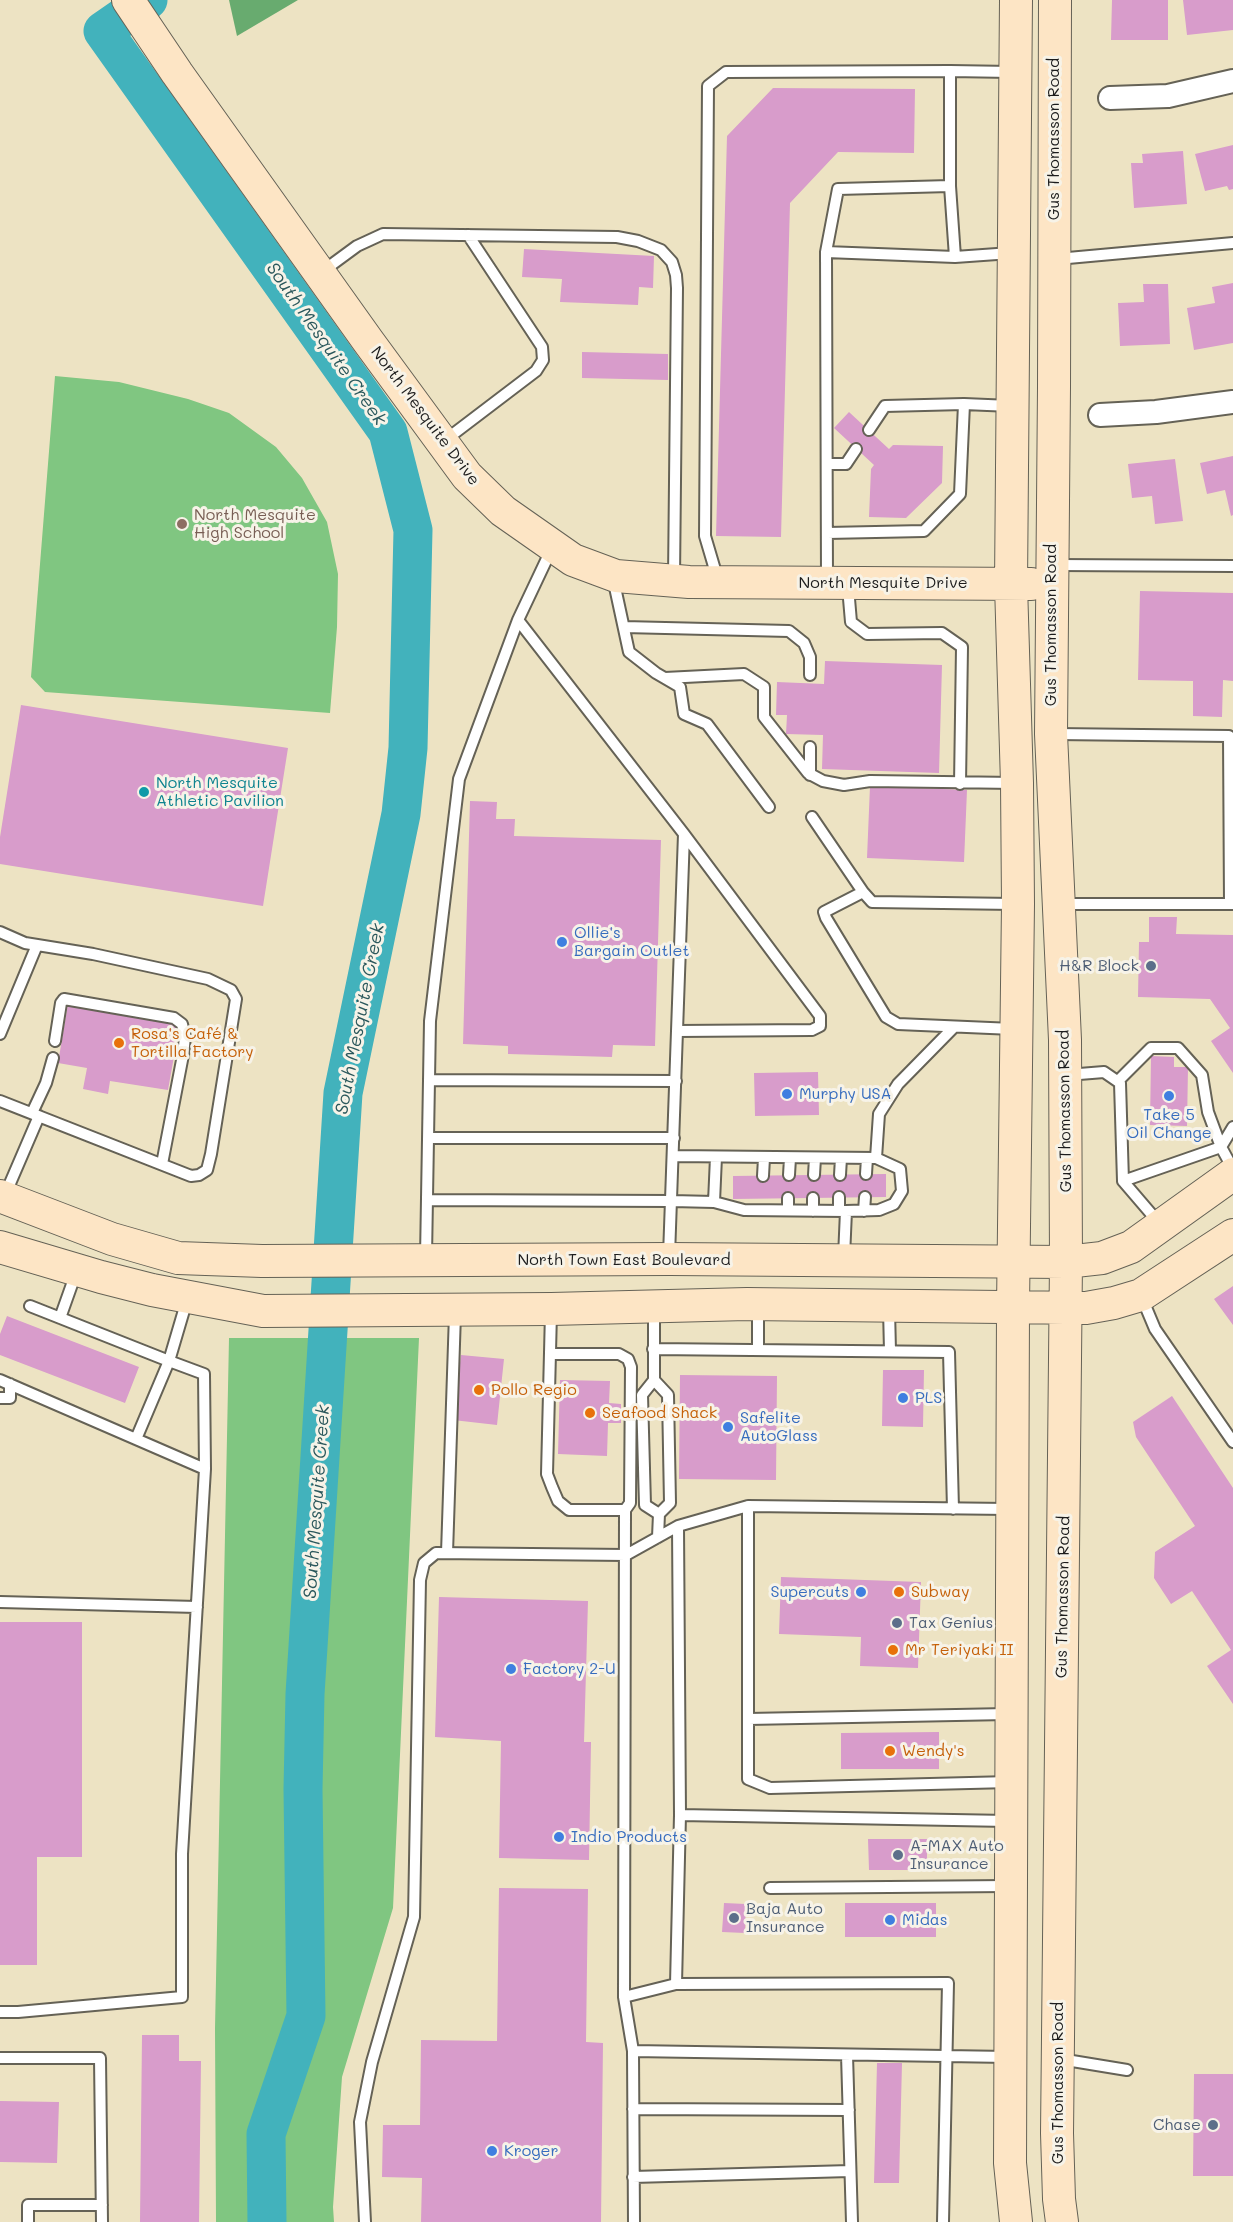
<!DOCTYPE html>
<html>
<head>
<meta charset="utf-8">
<style>
	body { margin:0 }
	canvas { display:block; background:#ede3c3 }
</style>
</head>
<body>
<canvas width="1233" height="2222"></canvas>
<script>
const g = document.querySelector('canvas').getContext('2d');
g.lineJoin = 'round';
function fillPath(path, color) { g.fillStyle = color; g.fill(path, 'evenodd'); }
const poly = rows => new Path2D(rows.map(r => 'M' + r).join(''));
function trace(path, color, width, dash) { g.strokeStyle = color; g.lineWidth = width; g.lineCap = dash ? 'butt' : 'round'; g.setLineDash(dash || []); g.stroke(path); }
function drawText(font, color, halo, rows, align = 'center') {
  g.font = font + ' Mali,sans-serif'; g.lineWidth = 6; g.setLineDash([]); g.textBaseline = 'middle'; g.strokeStyle = halo; g.fillStyle = color; for (const [text, x, y, turn = 0] of rows) {
    g.save(); g.translate(x, y); g.rotate((+turn || 0) * Math.PI / 180); g.textAlign = isNaN(turn) ? turn : align; if (halo) g.strokeText(text, 0, 0); g.fillText(text, 0, 0); g.restore();
  }
}
fillPath(poly([
	[55,376,119,382,188,399,229,413,276,447,302,478,327,522,338,574,337,627,330,713,45,692,31,677],
	[229,1338,419,1338,393,1908,342,2077,333,2207,334,2222,216,2222,215,2028]
]), '#80c681');
fillPath(poly([
	[229,0,298,0,237,36]
]), '#68ab6f');
trace(poly([
	[148,0,103,31,388,432,413,530,408,748,401,814,343,1093,305,1694,303,1789,306,2016,266,2134,267,2222]
]), '#42b2bc', 39);
fillPath(poly([
	[1112,0,1168,0,1168,40,1111,40],
	[1183,0,1233,0,1233,30,1187,35],
	[773,88,915,89,914,153,838,152,790,203,781,537,716,536,727,136],
	[1233,145,1233,189,1229,190,1227,186,1205,191,1195,154],
	[1183,151,1187,204,1134,208,1131,163,1143,163,1142,154],
	[524,249,654,256,653,288,639,287,638,305,560,302,562,279,522,277],
	[1233,283,1233,343,1194,350,1187,308,1215,303,1212,287],
	[1143,284,1168,284,1170,344,1120,346,1118,303,1144,302],
	[582,352,668,354,668,380,582,378],
	[849,412,889,449,893,445,943,446,942,483,906,518,869,517,871,469,874,465,834,428],
	[1233,456,1233,515,1231,516,1225,490,1207,494,1200,463],
	[1175,459,1183,521,1155,524,1152,496,1132,498,1128,464],
	[1140,591,1233,593,1233,681,1223,680,1222,717,1193,716,1193,681,1138,680],
	[825,661,942,665,939,773,822,769,823,735,786,734,787,715,776,715,777,682,824,684],
	[21,705,288,748,263,906,0,864,0,837],
	[870,786,967,790,964,862,867,858],
	[470,801,497,802,496,819,515,819,514,836,661,840,655,1046,613,1045,612,1057,508,1054,508,1046,463,1044],
	[1149,917,1177,917,1176,934,1233,935,1233,1073,1211,1041,1230,1028,1210,999,1138,997,1139,942,1149,942],
	[68,1004,180,1023,168,1090,110,1081,108,1094,83,1089,87,1068,58,1063],
	[1151,1056,1174,1057,1174,1067,1188,1067,1187,1126,1150,1125],
	[818,1072,819,1115,755,1116,754,1073],
	[886,1174,886,1197,733,1199,733,1176],
	[1233,1286,1233,1325,1214,1299],
	[7,1316,139,1367,125,1403,0,1355,0,1334],
	[461,1355,504,1359,497,1425,453,1420],
	[883,1370,924,1370,923,1427,882,1426],
	[680,1375,777,1376,776,1480,679,1479],
	[560,1380,610,1381,609,1403,621,1404,621,1423,608,1423,607,1456,558,1454],
	[1172,1396,1233,1488,1233,1704,1207,1666,1231,1650,1192,1591,1171,1604,1154,1578,1155,1552,1195,1526,1136,1437,1133,1422],
	[781,1577,921,1582,918,1668,860,1666,861,1637,779,1634],
	[439,1597,588,1601,584,1742,591,1742,589,1860,499,1858,501,1741,435,1737],
	[0,1622,82,1622,82,1857,37,1857,37,1965,0,1965],
	[939,1732,939,1769,841,1769,841,1733],
	[868,1839,927,1839,927,1870,869,1870],
	[499,1888,588,1889,586,2042,603,2043,601,2222,421,2222,422,2178,382,2177,383,2125,420,2125,421,2040,497,2041],
	[724,1903,746,1904,745,1933,722,1932],
	[845,1903,936,1903,936,1937,845,1937],
	[142,2035,179,2035,179,2061,201,2061,199,2222,140,2222],
	[877,2063,902,2063,899,2183,874,2183],
	[1194,2074,1233,2074,1233,2176,1193,2176],
	[0,2101,59,2102,57,2163,0,2162]
]), '#d89ccb');
const lane = poly([
	[950,186,950,71,1012,72],
	[826,252,838,189,950,186,955,257],
	[1057,259,1233,243],
	[323,271,357,246,383,234,617,237,638,241,661,250,672,262,676,275,677,288,674,578],
	[869,430,885,406,964,404],
	[444,441,536,371,543,360,542,347,468,235],
	[827,464,846,464,856,449],
	[827,533,924,531,960,494,964,404,1011,406],
	[552,548,518,620,684,834,820,1016,820,1026,812,1030,677,1031],
	[1056,565,1233,566],
	[613,578,629,652,656,673,680,687,684,714,707,724,769,807],
	[718,580,705,536,708,86,726,72,950,71],
	[827,580,826,252,955,257,1011,253],
	[848,587,851,622,867,634,942,633,962,647,960,784],
	[624,627,789,631,804,643,810,657,810,675],
	[665,678,744,674,764,687,764,717,808,773,823,781,844,785,870,781,1015,783],
	[1055,734,1229,736,1230,904],
	[810,747,810,775],
	[812,817,863,892,872,902,1014,904],
	[863,892,824,912,826,918,886,1017,898,1024,1013,1029],
	[1062,904,1233,904],
	[0,932,25,943,93,954,208,979,231,990,236,999,211,1154,207,1170,199,1175,191,1176,0,1101],
	[0,1034,37,945],
	[55,1041,61,1003,64,999,174,1018,182,1024,185,1037,183,1055,162,1164],
	[1067,1075,1104,1072,1120,1083,1123,1181,1159,1223],
	[429,1080,676,1081],
	[1118,1081,1151,1048,1178,1048,1202,1075,1208,1112,1221,1147,1123,1181],
	[32,1113,46,1083,53,1058],
	[1233,1127,1221,1147,1233,1169],
	[428,1138,674,1138],
	[673,1156,876,1158],
	[866,1174,867,1158],
	[789,1175,790,1158],
	[814,1175,815,1158],
	[840,1175,841,1158],
	[763,1176,764,1158],
	[5,1195,39,1116],
	[839,1197,839,1211],
	[427,1200,672,1201,714,1202,744,1210,846,1211,844,1257],
	[714,1202,716,1157],
	[788,1210,788,1198],
	[813,1211,813,1198],
	[846,1211,879,1210,894,1204,902,1191,900,1169,876,1158,879,1114,898,1084,954,1027],
	[864,1211,865,1197],
	[669,1256,684,834],
	[426,1257,430,1021,459,779,518,620],
	[1142,1298,1155,1329,1233,1442],
	[30,1306,169,1361,187,1300],
	[758,1307,758,1349],
	[889,1309,890,1351],
	[654,1310,654,1380,642,1395,645,1505,659,1514],
	[551,1312,547,1474,552,1487,558,1501,569,1510,625,1510],
	[60,1318,76,1273],
	[653,1349,949,1352,953,1509],
	[550,1354,619,1354,628,1359,631,1367,630,1503,625,1510,624,1997,633,2051],
	[0,1380,205,1469,182,1854,182,1997,18,2012,0,2012],
	[654,1380,668,1395,670,1503,659,1514,658,1537],
	[0,1398,10,1398,10,1384],
	[136,1439,169,1361,204,1374,205,1469],
	[748,1506,1009,1509],
	[447,1553,455,1314],
	[0,1602,197,1607],
	[1008,1714,748,1719,748,1779,770,1788,1010,1782],
	[680,1815,1008,1821],
	[770,1888,1008,1886],
	[676,1984,680,1815,678,1526],
	[624,1997,676,1984,948,1983,943,2222],
	[847,2055,852,2222],
	[0,2058,100,2058,102,2222],
	[1060,2059,1127,2070],
	[633,2109,849,2110],
	[633,2177,850,2171],
	[28,2222,28,2205,102,2205],
	[365,2222,360,2122,372,2062,414,1917,420,1580,424,1563,436,1553,626,1555,678,1526,748,1506,748,1719],
	[634,2222,633,2051,1008,2057]
]);
const street = poly([
	[1110,98,1168,96,1233,81],
	[1100,415,1156,412,1233,402]
]);
const secondary = poly([
	[128,0,177,73,368,341,467,476,503,511,573,560,616,576,689,582,1031,584],
	[1055,0,1054,387,1051,734,1065,1040,1066,1262,1057,2133,1059,2199,1062,2222],
	[0,1196,112,1239,178,1258,262,1261,669,1259,1066,1262,1102,1258,1131,1247,1233,1174],
	[0,1247,101,1277,152,1290,263,1311,551,1309,747,1304,1086,1308,1114,1303,1141,1295,1233,1235],
	[1016,2222,1010,2163,1013,1307,1018,904,1017,783,1011,585,1016,0]
]);
trace(lane, '#656256', 14);
trace(street, '#656256', 26);
trace(secondary, '#656256', 34);
trace(lane, '#fff', 10);
trace(street, '#fff', 22);
trace(secondary, '#fde5c5', 32);
for (const [x, y, r, color] of [
	[182,524,6,"#8d6e63"],
	[144,792,6,"#0f9aa8"],
	[562,942,6,"#3f7fe0"],
	[1151,966,6,"#5c6f8a"],
	[119,1043,6,"#e8710a"],
	[787,1094,6,"#3f7fe0"],
	[1169,1096,6,"#3f7fe0"],
	[479,1390,6,"#e8710a"],
	[903,1398,6,"#3f7fe0"],
	[590,1413,6,"#e8710a"],
	[728,1427,6,"#3f7fe0"],
	[861,1592,6,"#3f7fe0"],
	[899,1592,6,"#e8710a"],
	[897,1623,6,"#5c6f8a"],
	[893,1650,6,"#e8710a"],
	[511,1669,6,"#3f7fe0"],
	[890,1751,6,"#e8710a"],
	[559,1837,6,"#3f7fe0"],
	[898,1855,6,"#5c6f8a"],
	[734,1918,6,"#5c6f8a"],
	[890,1920,6,"#3f7fe0"],
	[1213,2125,6,"#5c6f8a"],
	[492,2151,6,"#3f7fe0"]
]) { const dot = new Path2D(); dot.arc(x, y, r, 0, 2 * Math.PI); g.fillStyle = color; g.fill(dot); trace(dot, '#f7f3e8', 2); }
drawText('16px', '#1c1c1c', '#f7f3e8', [
	["Gus Thomasson Road",1054,139,-90],
	["North Mesquite Drive",425,416,53],
	["North Mesquite Drive",883,583],
	["Gus Thomasson Road",1051,625,-90],
	["Gus Thomasson Road",1065,1111,-91],
	["North Town East Boulevard",624,1260],
	["Gus Thomasson Road",1063,1597,-89],
	["Gus Thomasson Road",1058,2083,-90]
]);
drawText('16px', '#785e54', '#f7f3e8', [
	["North Mesquite",194,515],
	["High School",194,533]
], 'left');
drawText('16px', '#0d838f', '#f7f3e8', [
	["North Mesquite",156,783],
	["Athletic Pavilion",156,801]
], 'left');
drawText('16px', '#366cbe', '#f7f3e8', [
	["Ollie's",574,933],
	["Bargain Outlet",574,951],
	["Murphy USA",799,1094],
	["Take 5",1169,1115,"center"],
	["Oil Change",1169,1133,"center"],
	["PLS",915,1398],
	["Safelite",740,1418],
	["AutoGlass",740,1436],
	["Supercuts",849,1592,"right"],
	["Factory 2-U",523,1669],
	["Indio Products",571,1837],
	["Midas",902,1920],
	["Kroger",504,2151]
], 'left');
drawText('16px', '#4e5e75', '#f7f3e8', [
	["H&R Block",1139,966,"right"],
	["Tax Genius",909,1623],
	["A-MAX Auto",910,1846],
	["Insurance",910,1864],
	["Baja Auto",746,1909],
	["Insurance",746,1927],
	["Chase",1201,2125,"right"]
], 'left');
drawText('16px', '#c56008', '#f7f3e8', [
	["Rosa's Café &",131,1034],
	["Tortilla Factory",131,1052],
	["Pollo Regio",491,1390],
	["Seafood Shack",602,1413],
	["Subway",911,1592],
	["Mr Teriyaki II",905,1650],
	["Wendy's",902,1751]
], 'left');
drawText('italic 18px', '#2b585c', '#f7f3e8', [
	["South Mesquite Creek",326,344,55],
	["South Mesquite Creek",360,1019,-79],
	["South Mesquite Creek",317,1502,-86]
]);
</script>
</body>
</html>
